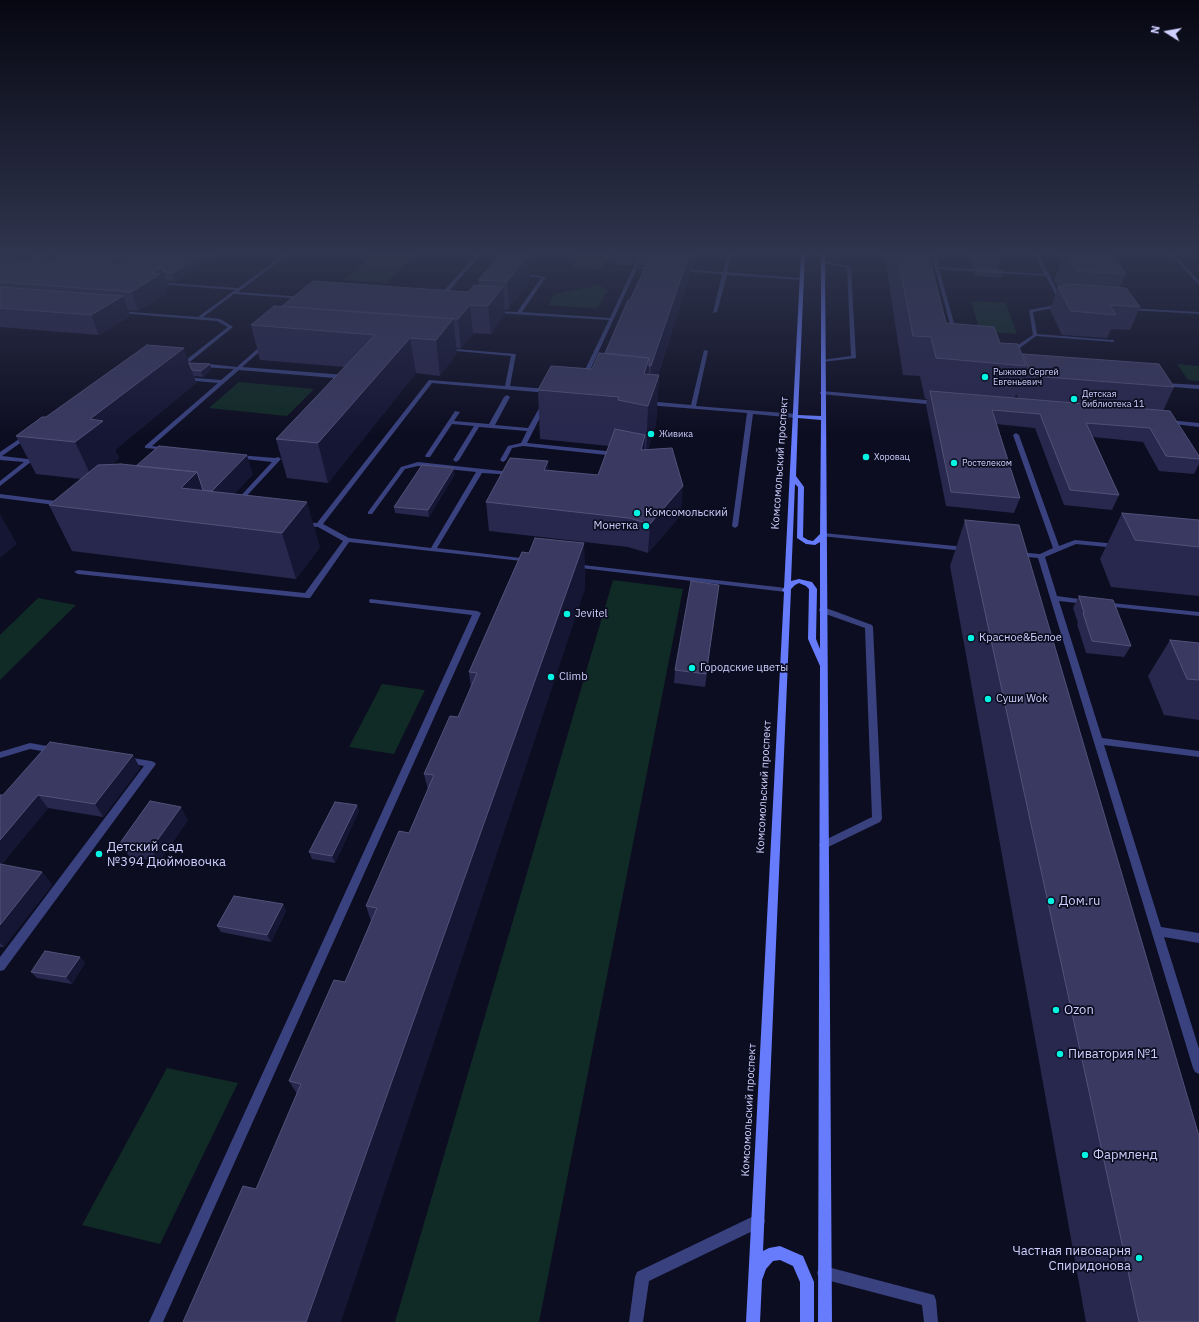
<!DOCTYPE html>
<html>
<head>
<meta charset="utf-8">
<style>
	body { margin:0 }
	#map { position:relative; width:1199px; height:1322px; overflow:hidden; background:#0d0d21; font-family:"IBM Plex Sans",sans-serif }
	canvas { display:block }
	.north { position:absolute; left:1147px; top:12px; width:40px; height:40px; -webkit-text-stroke:3px #0d0d21; paint-order:stroke; rotate:281deg; font-size:11px; font-weight:700; line-height:16px; text-align:center; color:#ced0fe }
	.north::after { content:''; display:block; margin:auto; width:14px; height:18px; background:#ced0fe; clip-path:polygon(50% 0,100% 100%,50% 72%,0 100%) }
</style>
</head>
<body>
<div id="map">
<canvas width="1199" height="1322"></canvas>
<div class="north">N</div>
</div>
<script>
const g = document.querySelector('canvas').getContext('2d');
g.lineJoin = 'round';
function fillPath(path, color) { g.fillStyle = color; g.fill(path, 'evenodd'); }
const poly = rows => new Path2D(rows.map(r => 'M' + r).join(''));
function trace(path, color, width, dash) { g.strokeStyle = color; g.lineWidth = width; g.lineCap = dash ? 'butt' : 'round'; g.setLineDash(dash || []); g.stroke(path); }
function drawText(font, color, halo, rows, align = 'center') {
  g.font = font + ' "IBM Plex Sans",sans-serif'; g.lineWidth = 3.5; g.setLineDash([]); g.textBaseline = 'middle'; g.strokeStyle = halo; g.fillStyle = color; for (const [text, x, y, turn = 0] of rows) {
    g.save(); g.translate(x, y); g.rotate((+turn || 0) * Math.PI / 180); g.textAlign = isNaN(turn) ? turn : align; if (halo) g.strokeText(text, 0, 0); g.fillText(text, 0, 0); g.restore();
  }
}
fillPath(poly([
	[376,253,417,254,386,283,344,280],
	[581,253,611,253,601,270,571,268],
	[598,285,608,290,597,309,548,305,555,294],
	[971,301,1006,303,1017,334,980,331],
	[1177,364,1199,366,1199,381,1188,380],
	[239,382,314,389,287,416,209,408],
	[613,580,683,589,539,1322,395,1322],
	[38,598,76,605,0,680,0,635],
	[382,684,425,690,394,754,349,747],
	[167,1068,238,1083,160,1244,82,1225]
]), '#102a25');
fillPath(poly([
	[286,253,290,253,238,292,303,297,305,298,305,299,234,294,203,317,220,319,233,327,186,365,181,364,228,327,217,321,119,313,117,312,119,311,198,317,235,290,157,284,156,284,156,282,238,288,286,253],
	[478,253,482,253,442,299,438,299,438,297,478,253],
	[640,253,644,253,638,266,656,269,654,270,637,268,586,379,581,378,609,320,496,313,494,312,496,311,517,312,541,278,524,276,525,274,546,277,522,312,610,318,640,253],
	[728,253,732,253,727,272,801,278,803,279,801,280,727,275,717,312,713,313,722,274,680,271,678,270,680,269,723,272,728,253],
	[931,253,935,253,939,267,1044,274,1034,253,1038,253,1062,300,1060,301,1058,300,1046,276,939,269,957,334,953,335,931,253],
	[1169,253,1173,253,1199,281,1199,285,1169,253],
	[821,260,851,267,856,358,822,362,820,361,822,360,851,356,847,268,821,262,821,260],
	[1061,304,1063,304,1063,306,1033,312,1037,334,1112,340,1114,340,1114,342,1036,336,1013,353,1009,353,1009,351,1033,335,1029,310,1061,304],
	[1128,308,1199,312,1199,314,1130,310,1128,310,1128,308],
	[264,343,268,344,242,367,346,375,349,377,346,379,239,370,152,446,168,448,168,450,145,448,145,446,218,383,185,380,183,379,183,377,221,380,234,369,200,367,197,365,200,363,237,367,264,343],
	[444,348,516,354,510,386,548,389,551,391,548,393,432,383,323,524,349,538,431,548,476,472,418,466,405,469,372,514,368,514,368,512,401,467,418,462,511,472,514,474,513,475,482,473,437,548,529,559,532,561,531,562,349,542,310,598,307,598,78,574,74,572,78,570,305,593,343,541,318,527,303,526,300,524,303,522,317,523,429,380,505,386,511,356,446,350,444,349,444,348],
	[704,350,708,351,696,406,796,414,799,416,796,418,753,414,738,526,735,528,732,526,747,413,647,405,644,403,647,401,691,405,704,350],
	[1163,383,1199,385,1199,389,1161,386,1161,384,1163,383],
	[822,391,937,401,940,403,937,405,820,394,820,392,822,391],
	[507,395,510,397,495,425,528,428,542,403,547,404,527,443,616,452,619,454,616,456,523,446,512,448,506,460,503,462,500,460,508,446,521,443,527,431,479,427,459,460,456,462,453,460,474,426,452,424,430,457,426,457,425,456,455,411,460,412,454,421,489,424,504,397,507,395],
	[1168,420,1199,423,1199,427,1166,423,1166,421,1168,420],
	[28,433,31,435,30,436,2,456,28,459,36,453,38,452,41,454,0,486,0,481,24,462,0,460,0,452,28,433],
	[1016,433,1019,435,1059,546,1075,540,1117,544,1120,546,1117,548,1076,544,1045,557,1057,596,1086,600,1090,602,1086,604,1059,601,1102,738,1199,751,1199,757,1104,745,1161,927,1199,933,1199,943,1164,937,1199,1049,1199,1074,1195,1072,1193,1068,1038,558,1017,556,1014,554,1017,552,1040,554,1053,548,1013,435,1016,433],
	[238,455,275,458,278,457,281,459,240,503,238,504,236,503,236,501,272,462,236,458,236,456,238,455],
	[0,494,63,502,66,504,63,506,0,498,0,494],
	[823,533,965,547,968,549,965,551,821,536,820,535,823,533],
	[574,564,786,588,790,590,786,592,572,567,570,566,574,564],
	[370,599,477,611,481,613,163,1322,149,1322,472,615,373,603,370,603,369,601,370,599],
	[1102,602,1199,612,1199,616,1105,606,1101,604,1102,602],
	[820,608,826,608,872,625,873,627,882,819,880,822,824,849,821,848,819,845,821,842,872,817,865,628,820,612,819,610,820,608],
	[30,743,53,747,56,748,57,750,56,752,53,753,30,749,0,758,0,752,30,743],
	[126,757,151,761,154,762,156,764,4,970,0,971,0,957,144,766,123,762,122,760,123,758,126,757],
	[758,1214,763,1216,765,1221,763,1226,649,1281,643,1322,629,1322,635,1277,637,1272,758,1214],
	[824,1266,934,1295,936,1300,938,1322,924,1322,922,1305,819,1278,817,1273,819,1268,824,1266]
]), '#39427f');
fillPath(poly([
	[801,253,805,253,798,415,821,416,821,253,825,253,832,1322,818,1322,820,666,808,639,809,589,806,586,799,583,795,585,791,589,763,1251,769,1248,780,1246,803,1256,814,1282,814,1322,800,1322,800,1282,793,1266,780,1260,773,1261,766,1269,762,1280,760,1322,746,1322,784,592,782,590,784,588,801,253],
	[798,418,821,420,820,534,813,541,808,540,803,537,804,487,796,476,798,418],
	[795,484,798,487,797,538,806,544,815,545,820,542,820,649,816,639,817,589,812,582,799,579,791,581,795,484]
]), '#667cfd');
fillPath(poly([
	[221,252,175,282,166,281,168,286,165,288,167,293,138,311,128,310,130,316,99,335,0,327,0,260,55,260],
	[615,252,639,252,632,266,615,265],
	[641,252,697,252,692,268,690,268,690,274,658,375,659,375,656,423,648,449,681,515,648,553,628,547,489,531,486,502,548,461,548,470,598,475,609,446,540,439,538,390,592,369,605,353,646,265,640,265],
	[884,252,928,252,946,323,1000,343,1023,357,1023,354,1174,387,1163,411,1199,456,1199,464,1194,474,1159,471,1143,442,1093,437,1119,495,1112,510,1064,505,1035,428,996,424,1020,498,1014,513,946,506,926,405,927,399,925,399,920,376,903,375],
	[1016,394,1018,398,1015,398],
	[966,252,1003,252,998,269,1003,273,1001,278,976,276,974,273,975,268,972,268],
	[1054,252,1111,252,1126,274,1120,287,1140,307,1130,330,1111,329,1107,338,1062,335,1050,310,1058,287,1054,281,1060,264],
	[529,254,530,280,509,309,505,309,505,314,491,334,473,333,461,348,456,348,457,353,440,376,416,373,328,483,287,478,276,439,345,367,260,360,251,325,282,307,468,292,479,285,478,280],
	[189,363,211,370,203,377,194,376,196,383,115,450,119,458,111,465,253,474,234,494,320,547,296,579,72,551,49,505,81,479,36,474,16,436,46,417],
	[455,474,429,517,395,513,394,507],
	[1122,513,1199,520,1199,596,1111,587,1100,559],
	[965,520,1199,1322,1086,1322,950,566],
	[584,543,585,589,256,1189,297,1094,289,1081,345,982,371,921,366,906,409,833,428,790,424,774,458,717,471,688,469,672,529,553],
	[719,585,705,687,674,683,675,670],
	[1079,596,1131,646,1124,657,1086,653,1077,624,1078,623,1073,608],
	[1170,640,1199,643,1199,720,1164,715,1148,676],
	[133,755,140,768,103,817,48,808,1,865,42,872,52,885,4,947,0,947,0,795,3,795],
	[357,805,359,811,335,863,312,859,309,852],
	[188,820,159,862,129,856,120,843],
	[283,904,286,911,271,942,221,932,217,926],
	[80,957,85,963,72,984,37,978,31,972]
]), '#28274e');
fillPath(poly([
	[44,252,45,252,52,269,50,275,42,257],
	[130,252,149,252,113,268,101,268],
	[205,252,221,252,175,282,173,273],
	[632,252,639,252,632,266],
	[690,252,691,252,690,274,650,399,651,366],
	[693,252,697,252,692,268],
	[529,254,530,280,509,309,507,282],
	[162,268,168,286,165,288,167,293,138,311,131,292,152,273],
	[503,287,505,314,491,334,488,306],
	[123,296,130,316,99,335,91,315],
	[470,305,473,333,461,348,458,319],
	[453,319,457,353,440,376,436,340],
	[410,338,416,373,328,483,318,443],
	[184,348,196,383,115,450,119,458,93,480,75,442,90,419],
	[649,358,648,406,644,374],
	[210,364,211,370,203,377,201,371],
	[659,375,656,423,646,456,648,406],
	[645,435,644,463,641,450],
	[247,455,253,474,219,511,212,491],
	[548,461,549,490,544,470],
	[454,468,455,474,429,517,428,510],
	[197,472,213,517,181,488],
	[683,486,681,515,648,553,650,524],
	[307,502,320,547,296,579,282,533],
	[0,514,17,544,0,558],
	[584,543,585,589,341,1322,306,1322],
	[133,755,140,768,103,817,95,804],
	[38,795,48,808,0,866,0,840],
	[357,805,359,811,335,863,332,856],
	[181,807,188,820,159,862,151,849],
	[42,872,52,885,4,947,0,943,0,925],
	[283,904,286,911,271,942,267,935],
	[80,957,85,963,72,984,66,977]
]), '#151534');
const building = poly([
	[41,252,44,252,42,257,43,259,162,268,152,273,160,274,131,292,0,282,0,260,3,258,26,260,41,252],
	[63,252,130,252,108,264,55,260,57,255,63,252],
	[141,252,205,252,173,273,163,272,162,268,119,265,141,252],
	[650,252,690,252,651,366,649,366,649,358,605,353,628,300,630,300,651,254,649,254,650,252],
	[897,252,928,252,946,323,994,327,1000,343,1018,344,1026,366,936,358,931,337,913,336,897,252],
	[1066,252,1111,252,1126,274,1076,271,1066,252],
	[502,253,529,254,507,282,478,280,502,253],
	[975,268,1001,270,1003,273,977,271,975,268],
	[313,281,468,292,474,285,503,287,488,306,470,305,458,319,282,306,313,281],
	[1070,284,1126,288,1140,307,1110,305,1116,315,1071,311,1058,287,1070,284],
	[0,287,123,296,91,315,0,308,0,287],
	[274,306,453,319,436,340,410,338,318,443,276,439,375,335,251,325,274,306],
	[147,345,184,348,90,419,103,421,75,442,16,436,42,417,46,417,147,345],
	[599,353,649,358,644,374,659,375,648,406,618,400,619,397,538,390,551,366,592,369,599,353],
	[1023,354,1159,364,1174,387,1032,376,1023,354],
	[189,363,210,364,201,371,192,370,189,363],
	[930,391,1170,411,1199,456,1199,459,1166,456,1150,428,1086,423,1119,495,1070,490,1040,414,992,410,1020,498,951,492,930,391],
	[615,429,645,435,641,450,672,448,683,486,650,524,629,518,486,502,510,458,548,461,544,470,598,475,615,429],
	[159,446,247,455,212,491,203,490,197,472,136,466,159,446],
	[121,464,197,472,181,488,307,502,282,533,49,505,98,465,121,464],
	[422,465,454,468,428,510,394,507,422,465],
	[1122,513,1199,520,1199,547,1135,540,1122,513],
	[965,520,1019,525,1199,1136,1199,1322,1139,1322,965,520],
	[535,538,584,543,306,1322,183,1322,243,1186,256,1189,301,1084,289,1081,334,980,345,982,377,908,366,906,399,831,409,833,434,775,424,774,450,716,458,717,477,673,469,672,522,552,529,553,535,538],
	[691,581,719,585,706,674,675,670,691,581],
	[1079,596,1113,600,1131,646,1092,641,1083,613,1084,613,1079,596],
	[1170,640,1199,643,1199,680,1187,679,1170,640],
	[50,742,133,755,95,804,38,795,0,840,0,795,3,795,50,742],
	[150,801,181,807,151,849,120,843,150,801],
	[335,802,357,805,332,856,309,852,335,802],
	[0,864,42,872,0,925,0,864],
	[234,896,283,904,267,935,217,926,234,896],
	[45,951,80,957,66,977,31,972,45,951]
]);
fillPath(building, '#393961');
trace(building, '#51517a', 1);
const sky = g.createLinearGradient(0, 0, 0, 438);
sky.addColorStop(0, '#070712');
sky.addColorStop(0.58, '#2f354e');
sky.addColorStop(1, '#2f354e00');
g.fillStyle = sky;
g.fillRect(0, 0, 1199, 438);
for (const [x, y, r, color] of [
	[985,377,4,"#04f4e3"],
	[1074,399,4,"#04f4e3"],
	[651,434,4,"#04f4e3"],
	[866,457,4,"#04f4e3"],
	[954,463,4,"#04f4e3"],
	[637,513,4,"#04f4e3"],
	[646,526,4,"#04f4e3"],
	[567,614,4,"#04f4e3"],
	[971,638,4,"#04f4e3"],
	[692,668,4,"#04f4e3"],
	[551,677,4,"#04f4e3"],
	[988,699,4,"#04f4e3"],
	[99,854,4,"#04f4e3"],
	[1051,901,4,"#04f4e3"],
	[1056,1010,4,"#04f4e3"],
	[1060,1054,4,"#04f4e3"],
	[1085,1155,4,"#04f4e3"],
	[1139,1258,4,"#04f4e3"]
]) { const dot = new Path2D(); dot.arc(x, y, r, 0, 2 * Math.PI); g.fillStyle = color; g.fill(dot); trace(dot, '#0d0d21', 1.5); }
drawText('9px', '#ced0fe', '#0d0d21', [
	["Рыжков Сергей",993,372],
	["Евгеньевич",993,382],
	["Детская",1082,394],
	["библиотека 11",1082,404],
	["Живика",659,434],
	["Хоровац",874,457],
	["Ростелеком",962,463]
], 'left');
drawText('11px', '#ced0fe', '#0d0d21', [
	["Комсомольский проспект",780,463,-86],
	["Комсомольский проспект",764,787,-87],
	["Комсомольский проспект",749,1110,-87]
]);
drawText('11px', '#ced0fe', '#0d0d21', [
	["Комсомольский",645,513],
	["Монетка",638,526,"right"],
	["Jevitel",575,614],
	["Красное&Белое",979,638],
	["Городские цветы",700,668],
	["Climb",559,677],
	["Суши Wok",996,699]
], 'left');
drawText('13px', '#ced0fe', '#0d0d21', [
	["Детский сад",107,847],
	["№394 Дюймовочка",107,862],
	["Дом.ru",1059,901],
	["Ozon",1064,1010],
	["Пиватория №1",1068,1054],
	["Фармленд",1093,1155],
	["Частная пивоварня",1131,1251,"right"],
	["Спиридонова",1131,1266,"right"]
], 'left');
</script>
</body>
</html>
